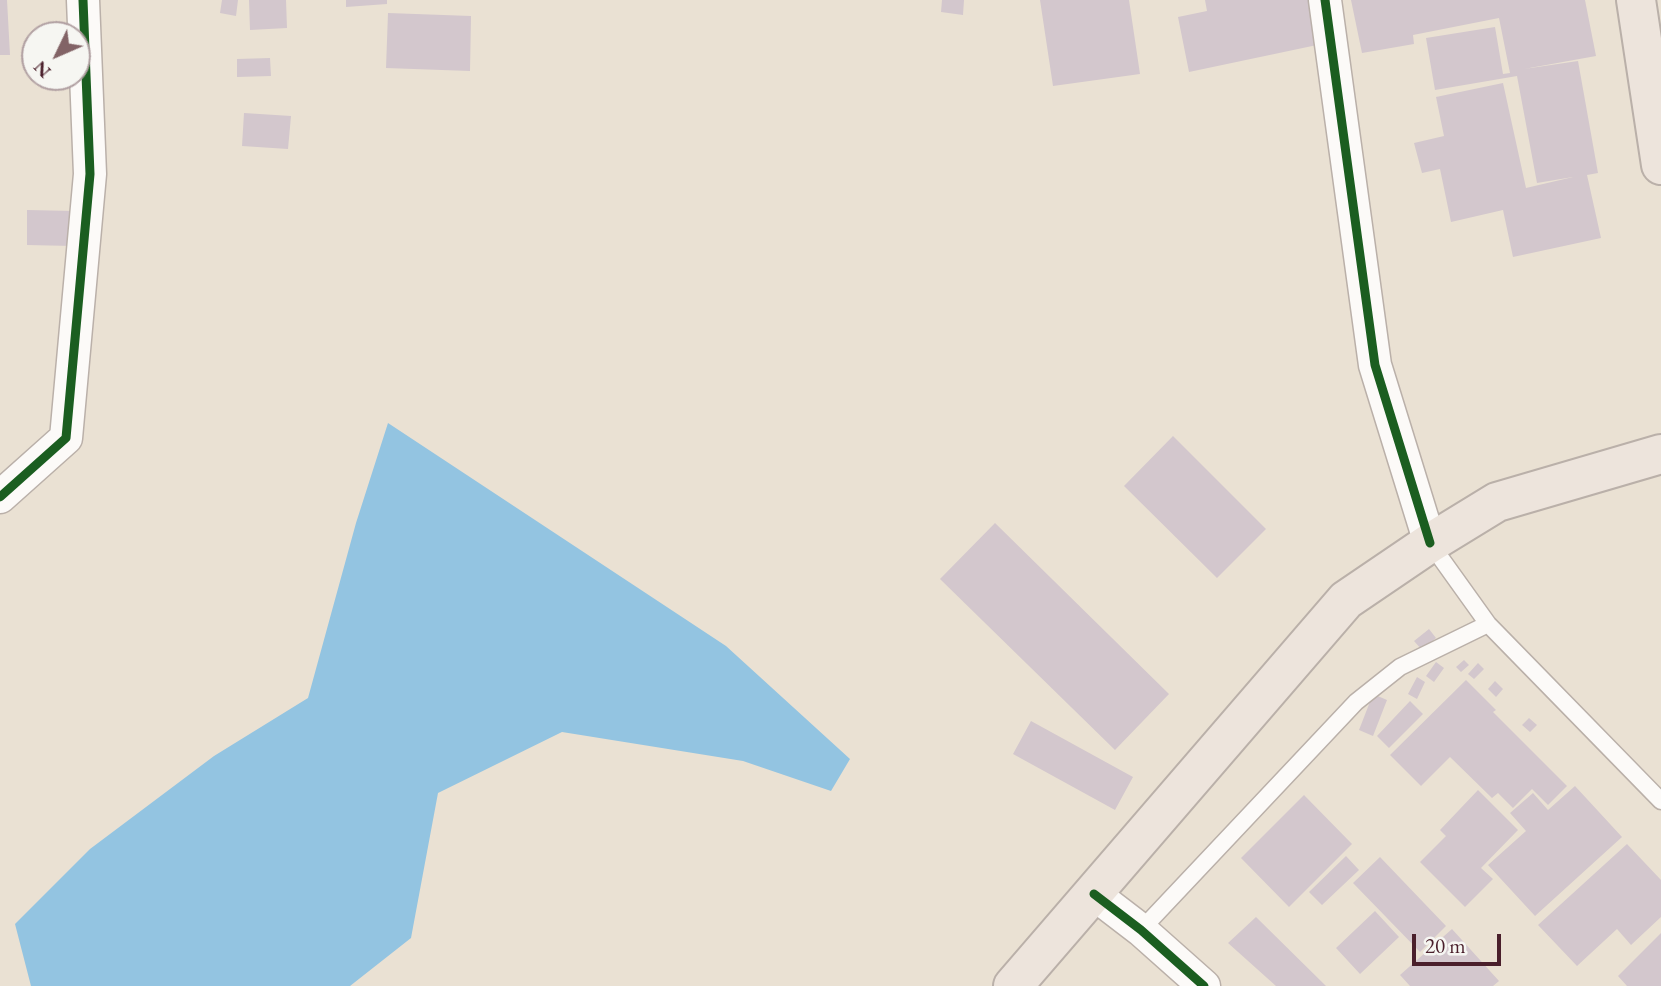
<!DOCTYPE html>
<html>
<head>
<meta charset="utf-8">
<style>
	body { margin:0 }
	#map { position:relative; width:1661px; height:986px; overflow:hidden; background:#eae1d3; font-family:"EB Garamond",serif }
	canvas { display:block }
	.north { position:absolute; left:21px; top:21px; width:70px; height:70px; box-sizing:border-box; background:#f6f6f2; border:2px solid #b1a0a2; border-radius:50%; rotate:226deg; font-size:19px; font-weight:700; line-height:28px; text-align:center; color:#4a1f2b }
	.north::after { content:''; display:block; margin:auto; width:24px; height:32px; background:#826366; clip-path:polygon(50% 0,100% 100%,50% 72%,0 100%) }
	.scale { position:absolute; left:1412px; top:934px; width:89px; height:32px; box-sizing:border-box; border:4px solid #4a1f2b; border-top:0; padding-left:9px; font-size:21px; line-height:24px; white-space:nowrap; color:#4a1f2b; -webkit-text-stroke:5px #f6f6f2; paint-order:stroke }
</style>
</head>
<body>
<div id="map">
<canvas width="1661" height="986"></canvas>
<div class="north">N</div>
<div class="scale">20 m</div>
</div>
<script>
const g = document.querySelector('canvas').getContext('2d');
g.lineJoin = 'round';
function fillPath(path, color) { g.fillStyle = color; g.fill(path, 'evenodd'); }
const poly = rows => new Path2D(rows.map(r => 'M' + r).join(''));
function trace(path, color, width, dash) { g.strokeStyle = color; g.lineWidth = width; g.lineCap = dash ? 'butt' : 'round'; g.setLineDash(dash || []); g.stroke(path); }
fillPath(poly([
	[388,423,726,646,850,759,831,791,743,761,562,732,438,793,411,938,350,986,31,986,15,924,90,849,214,756,308,698,356,523]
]), '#93c4e1');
fillPath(poly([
	[0,0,7,0,10,55,0,55],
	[222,0,238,0,236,16,220,13],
	[249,0,286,0,287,28,250,30],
	[346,0,387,0,387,4,346,7],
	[942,0,964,0,963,15,941,12],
	[1040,0,1129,0,1140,74,1053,86],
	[1205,0,1308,0,1317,45,1189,72,1178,17,1207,11],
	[1351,0,1585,0,1596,56,1524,69,1578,61,1598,173,1587,175,1601,238,1513,257,1503,210,1451,222,1440,169,1422,173,1414,143,1444,136,1436,97,1503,83,1526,188,1573,177,1537,183,1517,76,1435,90,1426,38,1495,27,1503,74,1510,73,1499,18,1413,35,1414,44,1362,53],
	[388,13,471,16,470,71,386,68],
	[270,58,271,76,237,77,237,59],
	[244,113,291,116,288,149,242,146],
	[27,210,74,211,73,246,27,245],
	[1173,436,1266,529,1217,578,1124,486],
	[995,523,1169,694,1115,750,940,579],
	[1429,629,1436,638,1422,650,1414,641],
	[1464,660,1469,665,1461,672,1456,667],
	[1436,662,1444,668,1434,682,1426,676],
	[1478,663,1484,669,1474,679,1468,674],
	[1417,677,1425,682,1417,699,1408,694],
	[1466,680,1496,710,1493,712,1567,786,1548,805,1532,789,1513,808,1498,793,1492,798,1450,757,1421,786,1390,755],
	[1495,681,1503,689,1496,697,1488,689],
	[1373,694,1387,700,1373,736,1359,730],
	[1410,701,1423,714,1389,748,1377,736],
	[1529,718,1537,725,1530,732,1522,725],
	[1031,721,1133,777,1115,810,1013,754],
	[1575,786,1622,837,1535,916,1488,865,1526,831,1510,813,1533,793,1548,810],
	[1478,790,1518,830,1481,868,1493,879,1465,907,1420,862,1446,836,1440,830],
	[1304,795,1352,844,1289,907,1241,858],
	[1627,844,1661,880,1661,917,1631,945,1617,929,1577,966,1538,925],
	[1346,856,1359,870,1322,905,1309,892],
	[1380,857,1446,926,1420,952,1353,883],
	[1375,911,1399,937,1360,974,1336,948],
	[1256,917,1326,986,1276,986,1228,943],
	[1452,929,1499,981,1493,986,1410,986,1400,975],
	[1661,933,1661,986,1627,986,1618,976]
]), '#d3c7cd');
const lane = poly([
	[1430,543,1488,624,1661,801],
	[1141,930,1356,702,1400,667,1488,624]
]);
const street = poly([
	[1325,0,1375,365,1430,543],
	[0,497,66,438,90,174,83,0],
	[1094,894,1141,930,1204,986]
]);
const highway = poly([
	[1636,0,1661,165],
	[1013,986,1346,600,1430,543,1497,502,1661,454]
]);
trace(lane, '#bab0a9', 19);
trace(street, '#bab0a9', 35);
trace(highway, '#bab0a9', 42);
trace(lane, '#fcfaf8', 16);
trace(street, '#fcfaf8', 32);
trace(highway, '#ede4dc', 38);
trace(poly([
	[1325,0,1375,365,1430,543],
	[0,497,66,438,90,174,83,0],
	[1094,894,1141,930,1204,986]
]), '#1b5e20', 9);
</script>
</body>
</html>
